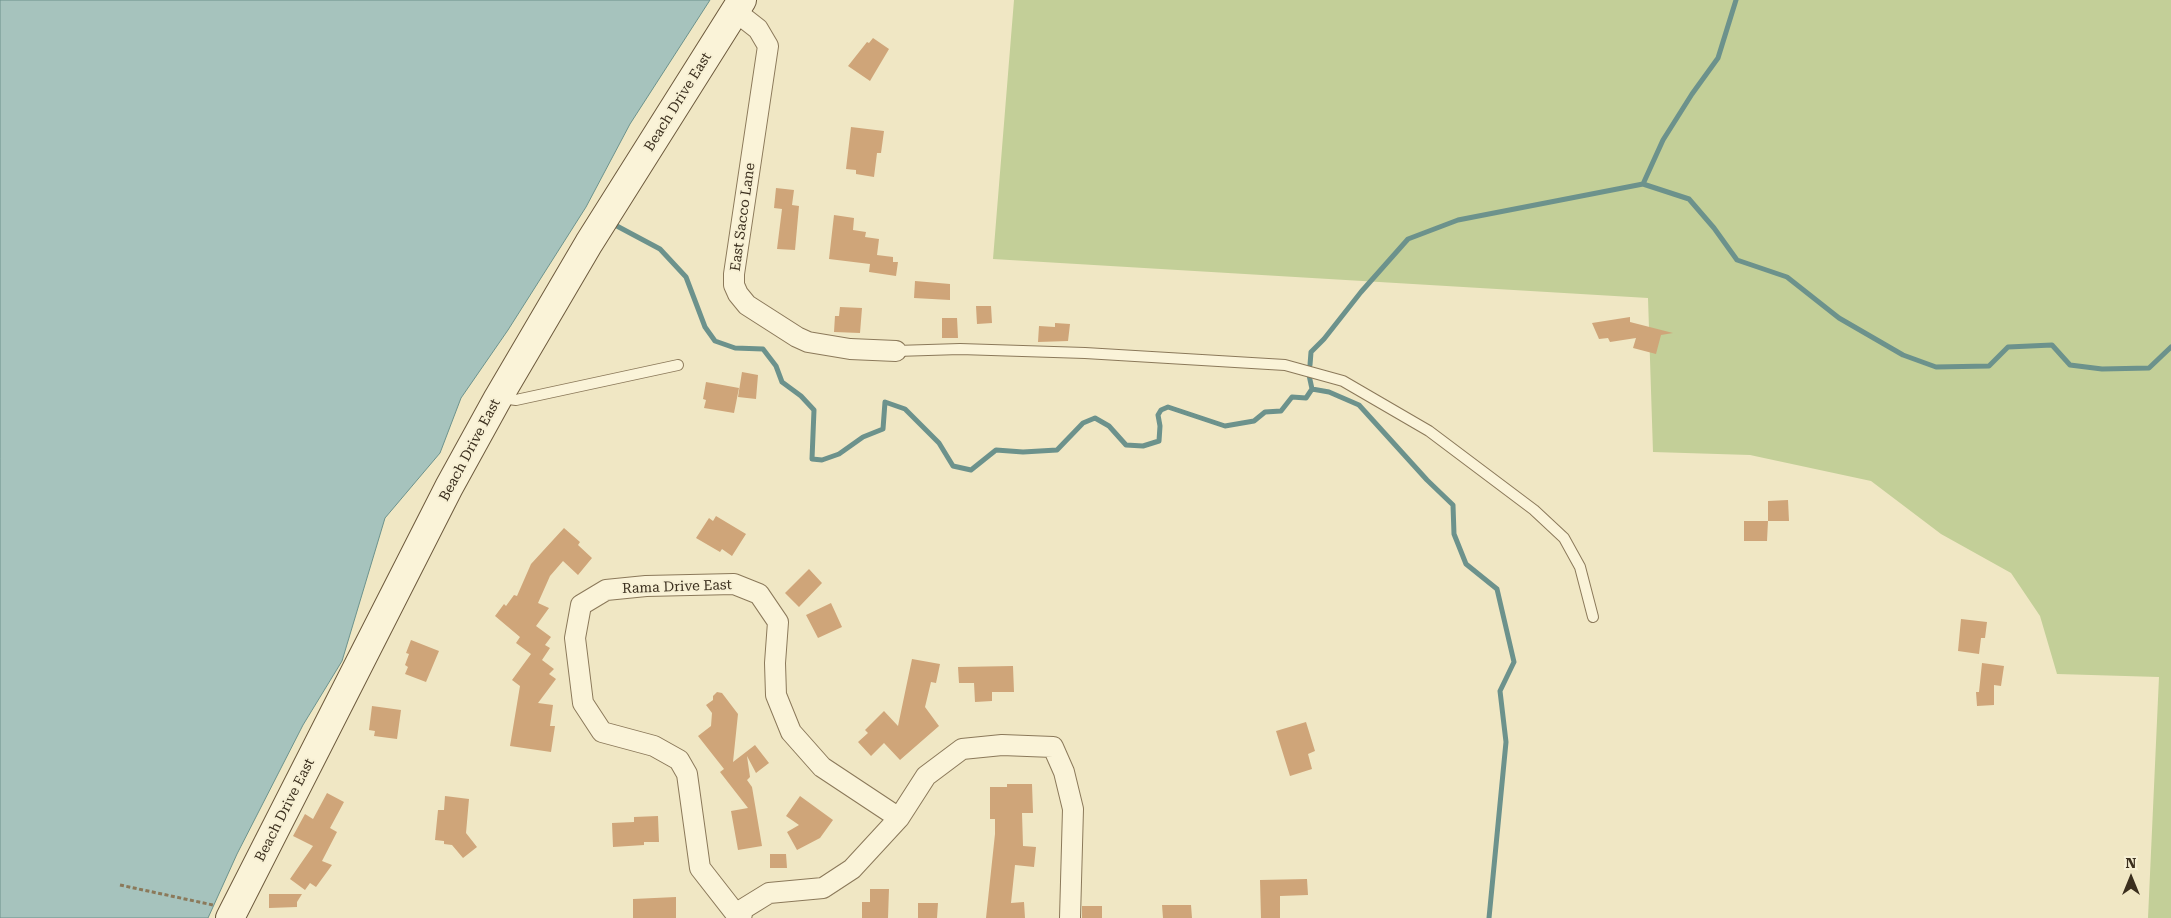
<!DOCTYPE html>
<html>
<head>
<meta charset="utf-8">
<style>
	body { margin:0 }
	#map { position:relative; width:2171px; height:918px; overflow:hidden; background:#f0e7c4; font-family:"Roboto Serif",serif }
	canvas { display:block }
	.north { position:absolute; left:2106px; top:853px; width:50px; height:50px; -webkit-text-stroke:4px #f7f0d4; paint-order:stroke; rotate:0deg; font-size:14px; font-weight:700; line-height:20px; text-align:center; color:#3b2f1e }
	.north::after { content:''; display:block; margin:auto; width:18px; height:22px; background:#3b2f1e; clip-path:polygon(50% 0,100% 100%,50% 72%,0 100%) }
</style>
</head>
<body>
<div id="map">
<canvas width="2171" height="918"></canvas>
<div class="north">N</div>
</div>
<script>
const g = document.querySelector('canvas').getContext('2d');
g.lineJoin = 'round';
function fillPath(path, color) { g.fillStyle = color; g.fill(path, 'evenodd'); }
const poly = rows => new Path2D(rows.map(r => 'M' + r).join(''));
function trace(path, color, width, dash) { g.strokeStyle = color; g.lineWidth = width; g.lineCap = dash ? 'butt' : 'round'; g.setLineDash(dash || []); g.stroke(path); }
function drawText(font, color, halo, rows, align = 'center') {
  g.font = font + ' "Roboto Serif",serif'; g.lineWidth = 4; g.setLineDash([]); g.textBaseline = 'middle'; g.strokeStyle = halo; g.fillStyle = color; for (const [text, x, y, turn = 0] of rows) {
    g.save(); g.translate(x, y); g.rotate((+turn || 0) * Math.PI / 180); g.textAlign = isNaN(turn) ? turn : align; if (halo) g.strokeText(text, 0, 0); g.fillText(text, 0, 0); g.restore();
  }
}
fillPath(poly([
	[1014,0,2171,0,2171,918,2148,918,2159,677,2057,674,2040,616,2011,573,1941,534,1871,481,1750,455,1653,452,1648,298,993,259]
]), '#c3cf98');
const water = poly([
	[0,0,710,0,630,124,586,207,508,330,461,398,440,453,385,518,342,661,303,725,237,854,208,918,0,918,0,0]
]);
fillPath(water, '#a6c3bd');
trace(water, '#6c928c', 1);
trace(poly([
	[1643,184,1663,140,1692,94,1718,58,1736,0],
	[615,225,660,249,686,277,705,327,715,341,735,348,763,349,776,366,782,382,801,396,814,410,812,459,822,460,839,454,863,437,883,429,885,402,905,409,939,443,953,466,971,470,996,450,1023,452,1057,450,1083,423,1095,418,1109,426,1126,445,1143,446,1159,441,1160,426,1158,415,1161,410,1168,407,1225,426,1254,421,1265,412,1281,411,1292,397,1306,398,1312,389,1309,375],
	[1310,365,1311,352,1324,339,1361,292,1408,239,1458,220,1643,184,1689,199,1714,228,1737,260,1787,277,1839,318,1903,355,1936,367,1989,366,2008,347,2052,345,2070,365,2102,369,2149,368,2171,347],
	[1312,389,1329,392,1359,405,1427,480,1453,505,1454,534,1466,564,1497,589,1514,662,1500,691,1506,742,1489,918]
]), '#6c928c', 5);
fillPath(poly([
	[873,38,889,49,870,81,848,66,867,42,869,43],
	[851,127,884,131,881,153,877,153,874,177,856,174,856,170,846,169],
	[776,188,794,190,792,205,799,206,795,250,777,249,782,209,774,208],
	[834,215,854,218,853,230,866,232,865,237,879,239,877,255,893,257,893,262,898,262,896,276,869,272,870,264,829,259],
	[915,281,950,284,950,300,914,298],
	[976,306,991,306,992,323,977,324],
	[840,307,862,308,860,333,834,332,835,316,839,316],
	[1630,317,1630,322,1673,333,1661,335,1656,354,1633,348,1636,338,1610,342,1608,338,1599,339,1592,323],
	[942,318,957,318,958,338,942,338],
	[1055,323,1070,324,1068,341,1038,342,1039,326,1055,327],
	[742,372,758,375,756,399,738,397],
	[706,382,739,388,734,413,704,408,706,400,703,399],
	[1788,500,1789,521,1768,521,1768,501],
	[716,516,746,534,732,556,722,549,720,552,696,538,709,518,713,521],
	[1744,521,1768,521,1767,541,1744,541],
	[564,528,580,542,578,545,592,558,578,575,563,561,550,576,538,603,549,608,536,626,551,637,545,645,550,648,542,660,554,669,549,674,556,679,538,703,553,705,550,726,555,726,551,752,510,746,520,686,512,680,531,654,516,643,520,637,495,616,504,604,506,606,514,595,517,596,531,564],
	[809,569,822,583,799,607,785,593],
	[831,603,842,627,818,638,806,615],
	[1961,619,1987,622,1985,638,1981,638,1979,654,1958,651],
	[411,640,439,651,426,682,405,674,408,667,405,665,409,654,406,653],
	[912,659,940,664,936,683,931,682,925,707,939,726,900,760,884,743,871,756,858,742,868,733,865,730,884,711,898,726],
	[1982,663,2004,666,2001,686,1994,685,1994,705,1977,706,1976,692,1979,692],
	[1013,666,1014,692,992,692,992,701,975,702,974,683,959,683,958,667],
	[717,692,722,693,738,714,733,762,755,745,769,763,756,773,747,756,750,777,747,780,752,787,762,846,738,850,731,811,748,808,720,772,724,769,698,736,711,726,712,713,706,705,713,700,713,696],
	[372,706,401,710,397,739,374,736,375,731,369,730],
	[1306,722,1315,751,1308,754,1312,769,1290,776,1276,731],
	[1007,784,1032,784,1033,813,1022,813,1023,846,1036,847,1034,867,1015,865,1011,903,1024,902,1025,918,986,918,995,834,995,819,990,819,990,787,1007,787],
	[327,793,344,802,330,828,337,832,322,861,332,865,316,887,310,883,305,890,290,879,313,846,293,836,305,814,313,819],
	[445,796,469,799,466,833,477,847,463,858,452,845,444,844,444,841,435,840,438,810,444,810],
	[800,796,833,820,820,838,797,850,787,832,799,825,786,816],
	[658,816,659,842,644,842,644,845,613,847,612,823,634,822,634,817],
	[770,854,786,854,787,868,770,868],
	[1307,879,1308,895,1280,896,1280,918,1261,918,1260,880],
	[870,889,889,889,888,918,862,918,862,902,870,902],
	[269,894,302,894,297,902,297,907,269,908],
	[676,897,676,918,633,918,633,899],
	[918,903,938,903,937,918,918,918],
	[1162,905,1191,905,1192,918,1163,918],
	[1082,906,1102,906,1102,918,1082,918]
]), '#cfa579');
const service = poly([
	[896,351,960,349,1085,353,1285,365,1343,381,1429,431,1534,510,1564,538,1580,567,1593,617],
	[501,398,516,400,678,365]
]);
const minor = poly([
	[735,11,758,29,768,46,734,274,734,285,738,294,747,305,797,337,808,342,850,349,896,351],
	[739,918,700,868,687,774,679,760,654,746,602,732,583,703,575,638,581,605,606,590,646,586,734,584,759,594,778,622,775,663,776,695,791,732,822,767,899,818],
	[741,918,743,909,769,893,823,888,852,869,899,818,926,776,962,749,1002,745,1053,747,1064,772,1073,809,1070,918]
]);
const secondary = poly([
	[230,918,449,487,498,398,589,243,742,0]
]);
trace(service, '#8b795a', 12);
trace(minor, '#8b795a', 22);
trace(secondary, '#6d5a3d', 30);
trace(poly([
	[120,885,213,905]
]), '#8b795a', 3, [4, 2.5]);
trace(service, '#faf3d8', 10);
trace(minor, '#faf3d8', 20);
trace(secondary, '#faf3d8', 28);
drawText('14px', '#3b2f1e', '#f7f0d4', [
	["Beach Drive East",678,102,-58],
	["East Sacco Lane",743,217,-82],
	["Beach Drive East",470,450,-62],
	["Rama Drive East",677,587,-2],
	["Beach Drive East",285,810,-63]
]);
</script>
</body>
</html>
